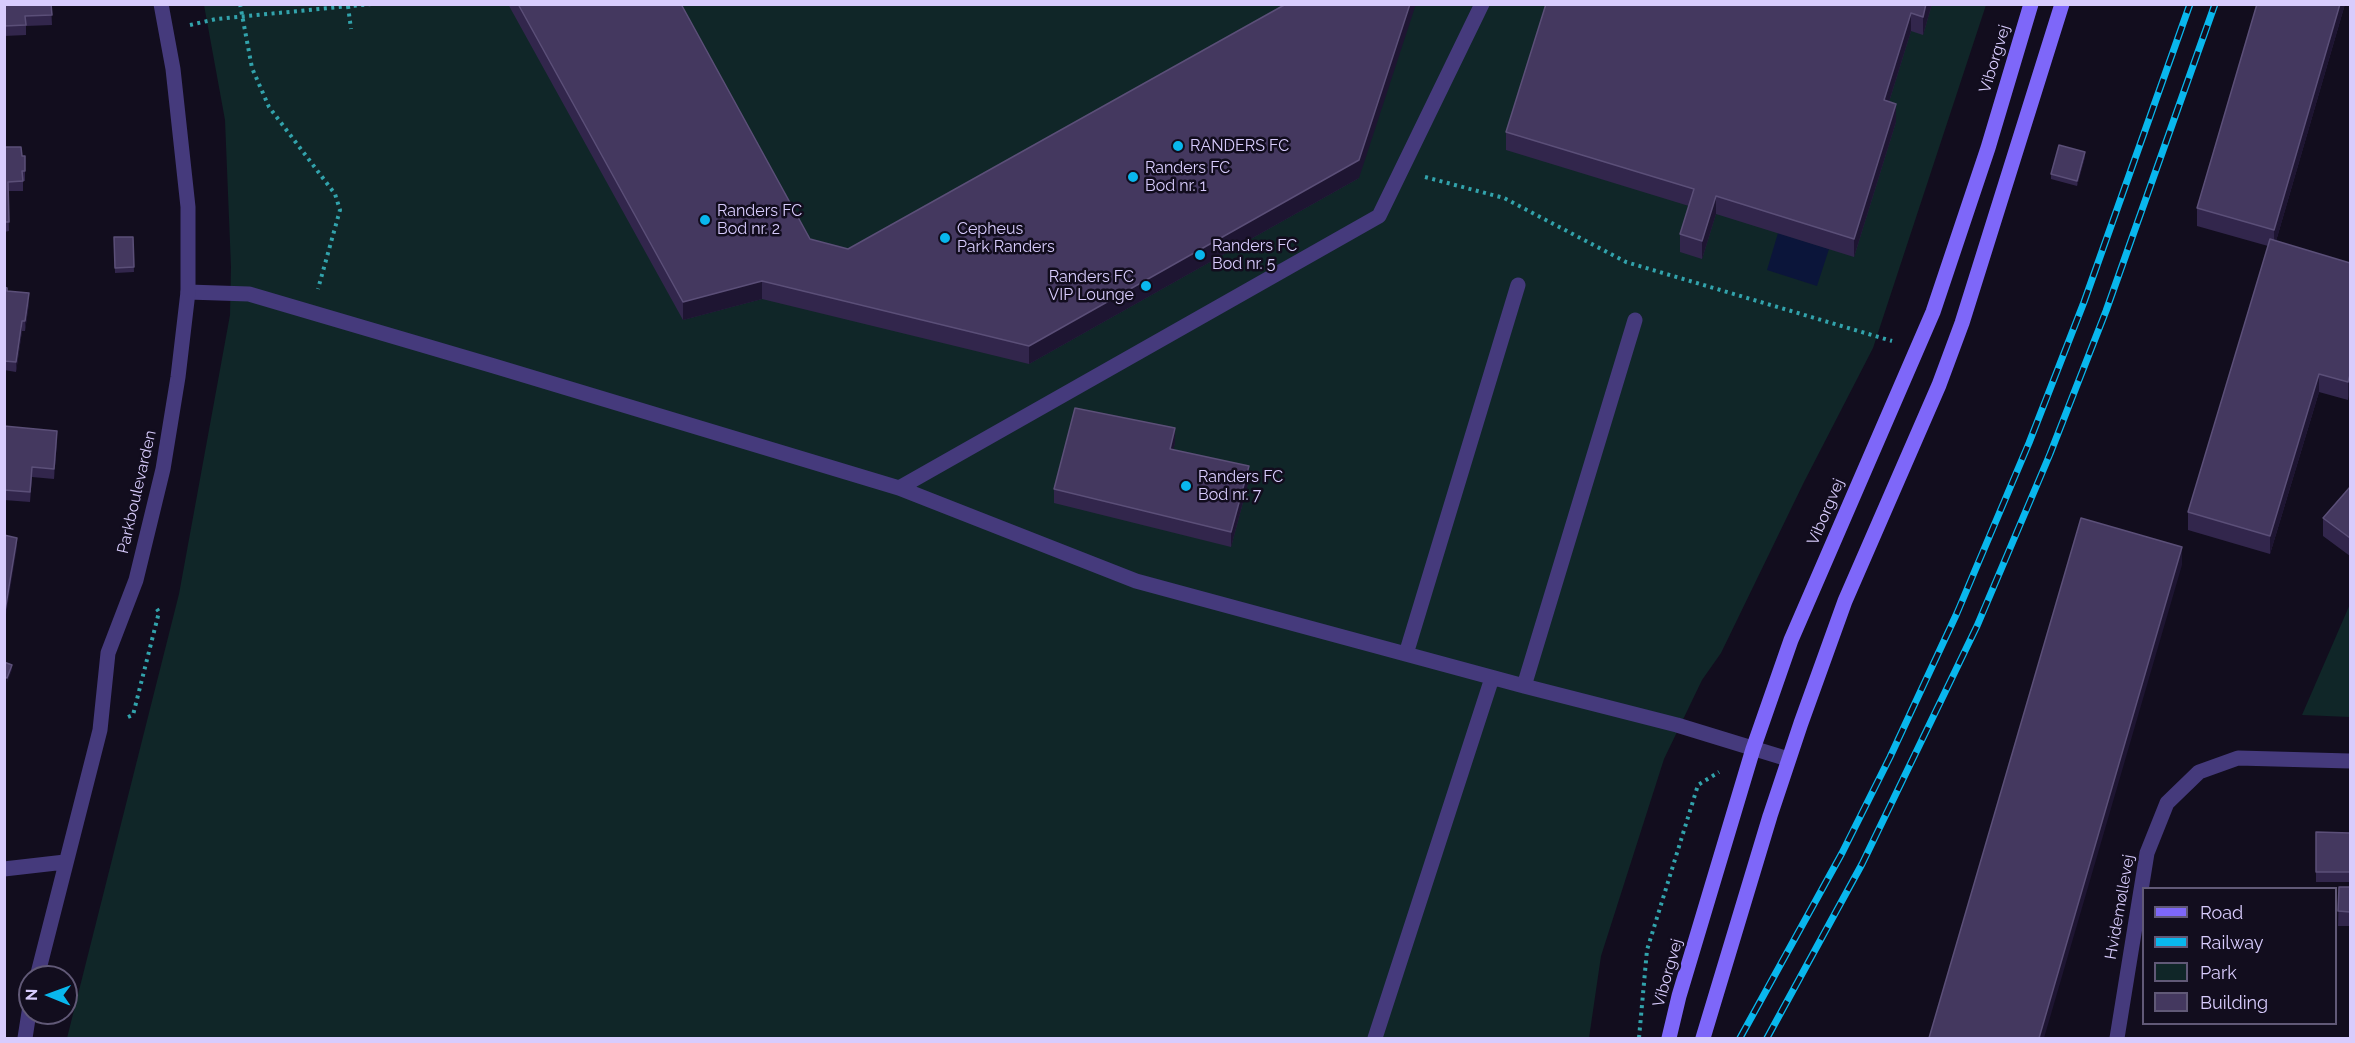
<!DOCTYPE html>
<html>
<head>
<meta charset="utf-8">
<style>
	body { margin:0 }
	#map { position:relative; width:2355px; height:1043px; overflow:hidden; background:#120d1e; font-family:Raleway,sans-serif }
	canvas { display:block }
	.frame { position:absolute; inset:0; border:6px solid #d8ccfd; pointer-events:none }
	.legend { position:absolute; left:2142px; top:887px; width:195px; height:138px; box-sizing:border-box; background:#120d1e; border:2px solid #615977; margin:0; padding:8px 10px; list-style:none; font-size:18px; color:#d8ccfd }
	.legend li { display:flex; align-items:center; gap:12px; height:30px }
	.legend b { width:30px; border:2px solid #615977 }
	.north { position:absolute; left:18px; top:965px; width:60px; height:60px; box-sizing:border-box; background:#120d1e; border:2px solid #615977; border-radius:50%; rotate:271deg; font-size:16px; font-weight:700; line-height:24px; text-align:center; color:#d8ccfd }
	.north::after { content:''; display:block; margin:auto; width:21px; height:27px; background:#09b7ed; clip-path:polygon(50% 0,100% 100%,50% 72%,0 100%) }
</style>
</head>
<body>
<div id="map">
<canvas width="2355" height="1043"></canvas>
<div class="frame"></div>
<ul class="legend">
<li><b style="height:8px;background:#7e67f9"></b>Road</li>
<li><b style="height:8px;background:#09b7ed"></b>Railway</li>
<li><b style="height:16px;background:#102628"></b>Park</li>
<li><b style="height:16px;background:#44385f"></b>Building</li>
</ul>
<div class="north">N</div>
</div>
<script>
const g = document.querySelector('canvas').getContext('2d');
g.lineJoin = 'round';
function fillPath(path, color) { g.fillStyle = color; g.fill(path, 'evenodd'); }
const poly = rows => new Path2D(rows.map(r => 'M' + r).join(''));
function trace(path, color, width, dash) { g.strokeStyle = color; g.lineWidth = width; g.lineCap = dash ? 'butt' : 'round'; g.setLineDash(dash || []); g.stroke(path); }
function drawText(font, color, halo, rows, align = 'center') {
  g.font = font + ' Raleway,sans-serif'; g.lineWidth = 5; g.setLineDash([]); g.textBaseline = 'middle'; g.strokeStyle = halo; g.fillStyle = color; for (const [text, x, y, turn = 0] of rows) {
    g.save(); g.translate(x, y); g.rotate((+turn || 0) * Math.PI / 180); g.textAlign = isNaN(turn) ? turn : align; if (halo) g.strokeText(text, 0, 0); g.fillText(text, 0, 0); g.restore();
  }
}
fillPath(poly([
	[204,5,1986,5,1873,348,1804,482,1721,653,1702,680,1664,759,1601,956,1589,1038,67,1038,179,594,230,315,231,267,225,120],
	[2350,604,2350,717,2302,715]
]), '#102628');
fillPath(poly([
	[1778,233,1829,249,1817,286,1767,270]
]), '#0b153a');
trace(poly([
	[240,4,252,68,269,107,335,194,340,210,318,289],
	[348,6,351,29],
	[190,25,216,19,371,4],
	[1425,177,1504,198,1626,262,1892,341],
	[128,717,133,715,159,612,155,606],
	[1639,1038,1647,950,1698,785,1719,772]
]), '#32a3ac', 4, [3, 4.5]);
trace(poly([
	[188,292,249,294,494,366,899,488,1136,581,1524,686,1677,725,1788,759],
	[899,488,1379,216,1482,4],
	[1406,654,1518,285],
	[1524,686,1635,320],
	[1375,1038,1492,678]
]), '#453a7c', 15);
trace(poly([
	[4,869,65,862],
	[37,977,100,730,108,653,136,580,163,469,178,377,188,292,188,207,173,69,161,4],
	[25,1038,30,1006],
	[2117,1038,2147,853,2167,803,2199,772,2238,758,2350,761]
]), '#453a7c', 15);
trace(poly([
	[1669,1038,1679,996,1753,749,1791,640,1933,312,1988,148,2031,4],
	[1703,1038,1770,816,1801,723,1845,601,1939,385,1962,323,2062,4]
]), '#7e67f9', 15);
const rail = poly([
	[1740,1038,1842,853,1890,757,1957,613,2029,443,2084,302,2190,4],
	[1767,1038,1862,864,1977,626,2050,454,2106,311,2215,4]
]);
trace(rail, '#09b7ed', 7);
trace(rail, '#120d1e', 4.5, [14]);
fillPath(poly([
	[4,4,51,4,52,25,26,26,26,35,4,36],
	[508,4,681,4,810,239,848,249,1359,178,1029,364,762,299,683,320],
	[1546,4,1932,4,1923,35,1911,31,1889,102,1896,122,1854,257,1716,214,1702,259,1680,252,1680,234,1689,206,1506,150,1506,132],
	[2257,4,2345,4,2276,241,2350,263,2348,400,2319,392,2270,554,2188,530,2188,512,2268,246,2197,226,2197,208],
	[4,147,22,156,25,156,25,181,23,181,23,191,8,191,9,231,4,232],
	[2085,157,2077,186,2051,179,2051,174],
	[114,237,133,237,134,272,115,273],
	[4,287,7,291,29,303,25,331,22,331,16,372,4,370],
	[4,426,57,441,54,479,32,477,30,502,4,500],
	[1175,443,1173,450,1249,480,1231,547,1054,503,1054,489],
	[2350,487,2350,556,2323,536,2323,518],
	[2316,832,2350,833,2350,882,2316,882],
	[2339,887,2350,887,2350,926,2338,926]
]), '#32264c');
fillPath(poly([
	[1410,4,1416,4,1359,178,1029,364,1029,346],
	[1926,4,1932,4,1923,35,1923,17],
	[2340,4,2345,4,2274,248,2274,230],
	[1911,13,1911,31,1884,118,1884,100],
	[1896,104,1896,122,1854,257,1854,239],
	[2085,152,2085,157,2077,186,2077,181],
	[1716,196,1716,214,1702,259,1702,241],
	[762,281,762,299,683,320,683,302],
	[29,293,29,303,25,331,25,321],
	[22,321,22,331,16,372,16,362],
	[2319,374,2319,392,2270,554,2270,536],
	[2350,375,2350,393,2348,400,2348,382],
	[1175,428,1175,443,1170,464,1170,449],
	[57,431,57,441,54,479,54,469],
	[1249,466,1249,480,1231,547,1231,532],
	[17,538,17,548,5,621,5,611],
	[2182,547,2182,565,2044,1038,2039,1038],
	[12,665,12,670,7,683,7,678]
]), '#1e1532');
const building = poly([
	[4,4,51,4,52,15,25,16,26,25,4,26,4,4],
	[518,4,681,4,810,239,848,249,1286,4,1410,4,1359,160,1029,346,762,281,683,302,518,4],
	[1546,4,1926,4,1923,17,1911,13,1884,100,1896,104,1854,239,1716,196,1702,241,1680,234,1694,189,1506,132,1546,4],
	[2257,4,2340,4,2274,230,2197,208,2257,4],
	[2059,145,2085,152,2077,181,2051,174,2059,145],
	[4,147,21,147,22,156,25,156,25,171,22,171,23,181,8,182,9,222,4,222,4,147],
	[114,237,133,237,134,267,115,268,114,237],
	[2270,239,2350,263,2350,375,2348,382,2319,374,2270,536,2188,512,2270,239],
	[4,287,7,288,7,291,29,293,25,321,22,321,16,362,4,361,4,287],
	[1075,408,1175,428,1170,449,1249,466,1231,532,1054,489,1075,408],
	[4,426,57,431,54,469,32,467,30,492,4,490,4,426],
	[2350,487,2350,538,2323,518,2350,487],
	[2081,518,2182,547,2039,1038,1929,1038,2081,518],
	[4,535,17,538,5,611,4,611,4,535],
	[4,662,12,665,7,678,4,677,4,662],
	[2316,832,2350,833,2350,872,2316,872,2316,832],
	[2339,887,2350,887,2350,912,2338,911,2339,887]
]);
fillPath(building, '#44385f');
trace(building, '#5b4f78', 1.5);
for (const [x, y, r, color] of [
	[1178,146,6,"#09b7ed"],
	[1133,177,6,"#09b7ed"],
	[705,220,6,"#09b7ed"],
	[945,238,6,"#09b7ed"],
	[1200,255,6,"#09b7ed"],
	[1146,286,6,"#09b7ed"],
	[1186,486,6,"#09b7ed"]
]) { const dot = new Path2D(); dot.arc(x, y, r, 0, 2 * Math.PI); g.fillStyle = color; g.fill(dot); trace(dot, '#120d1e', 2); }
drawText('16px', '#d8ccfd', '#120d1e', [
	["Viborgvej",1995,59,-73],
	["Parkboulevarden",137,492,-77],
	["Viborgvej",1826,512,-67],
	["Hvidemøllevej",2120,907,-80],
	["Viborgvej",1668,973,-74]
]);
drawText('16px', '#d8ccfd', '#120d1e', [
	["RANDERS FC",1190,146],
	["Randers FC",1145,168],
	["Bod nr. 1",1145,186],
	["Randers FC",717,211],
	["Bod nr. 2",717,229],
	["Cepheus",957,229],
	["Park Randers",957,247],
	["Randers FC",1212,246],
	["Bod nr. 5",1212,264],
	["Randers FC",1134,277,"right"],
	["VIP Lounge",1134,295,"right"],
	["Randers FC",1198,477],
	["Bod nr. 7",1198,495]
], 'left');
</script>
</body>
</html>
